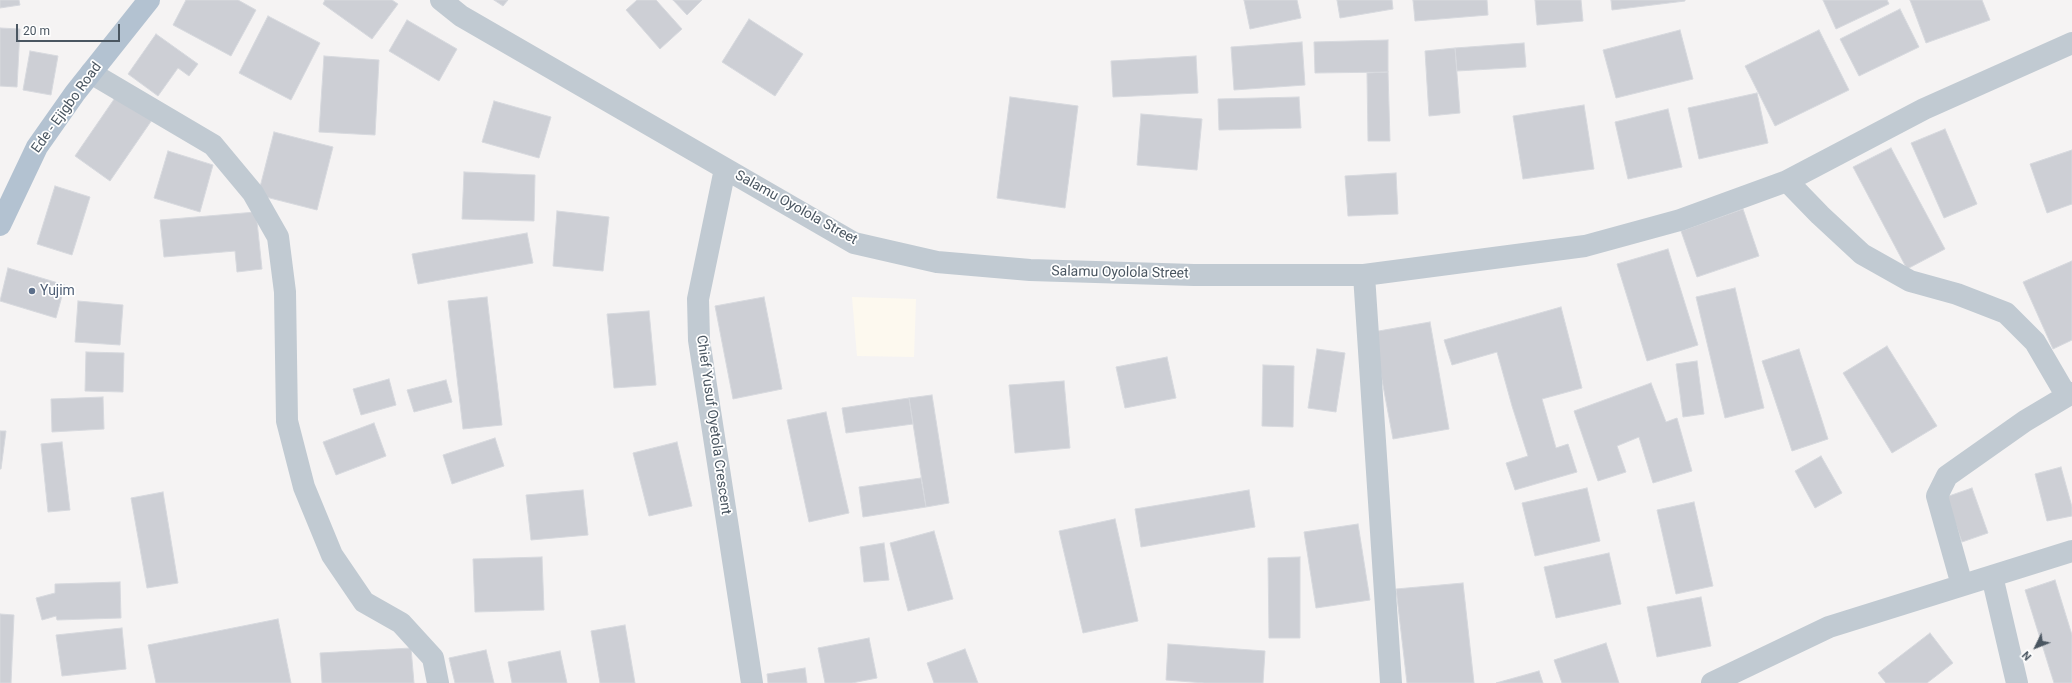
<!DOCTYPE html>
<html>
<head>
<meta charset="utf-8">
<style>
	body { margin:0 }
	#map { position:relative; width:2072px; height:683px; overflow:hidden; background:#f5f3f3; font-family:Roboto,sans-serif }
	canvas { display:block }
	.north { position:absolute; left:2016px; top:627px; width:40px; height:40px; -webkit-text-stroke:3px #fff; paint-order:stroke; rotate:227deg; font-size:11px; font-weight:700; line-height:16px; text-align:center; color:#4a5661 }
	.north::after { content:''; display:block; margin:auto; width:14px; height:18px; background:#4a5661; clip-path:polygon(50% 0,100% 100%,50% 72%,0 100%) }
	.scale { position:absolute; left:16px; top:24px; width:104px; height:18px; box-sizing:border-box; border:2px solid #4a5661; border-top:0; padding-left:5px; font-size:12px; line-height:14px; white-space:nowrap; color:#4a5661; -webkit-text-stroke:3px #fff; paint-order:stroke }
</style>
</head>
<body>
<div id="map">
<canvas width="2072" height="683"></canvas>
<div class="north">N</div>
<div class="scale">20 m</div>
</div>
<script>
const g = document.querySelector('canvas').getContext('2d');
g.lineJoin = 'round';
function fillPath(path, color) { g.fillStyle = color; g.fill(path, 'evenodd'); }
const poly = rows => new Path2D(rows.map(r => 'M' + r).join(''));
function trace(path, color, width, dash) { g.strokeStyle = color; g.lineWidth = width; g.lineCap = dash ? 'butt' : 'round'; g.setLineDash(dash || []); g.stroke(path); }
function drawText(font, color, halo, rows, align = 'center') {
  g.font = font + ' Roboto,sans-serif'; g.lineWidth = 3.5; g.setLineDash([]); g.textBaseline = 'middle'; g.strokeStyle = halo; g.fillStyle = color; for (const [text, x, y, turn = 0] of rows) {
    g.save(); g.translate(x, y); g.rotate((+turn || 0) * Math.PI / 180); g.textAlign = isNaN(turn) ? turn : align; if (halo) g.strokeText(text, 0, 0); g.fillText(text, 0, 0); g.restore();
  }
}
fillPath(poly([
	[852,297,916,299,914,357,857,356]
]), '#fdf9ef');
const building = poly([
	[0,0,19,0,20,5,0,8,0,0],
	[186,0,238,0,256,10,231,56,173,25,186,0],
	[325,0,392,0,398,4,372,39,323,4,325,0],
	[494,0,508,0,503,6,494,0],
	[637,0,656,0,682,29,660,49,626,10,637,0],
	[673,0,702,0,687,15,673,0],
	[1244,0,1297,0,1301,18,1250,29,1244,0],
	[1337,0,1392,0,1393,9,1340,18,1337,0],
	[1413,0,1487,0,1488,15,1415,21,1413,0],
	[1535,0,1581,0,1583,21,1537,25,1535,0],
	[1611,0,1685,0,1685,1,1612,10,1611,0],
	[1823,0,1887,0,1889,4,1836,29,1823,0],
	[1910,0,1982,0,1990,20,1926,43,1910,0],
	[1900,9,1919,47,1859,76,1840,39,1900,9],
	[268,16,320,43,291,100,239,73,268,16],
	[749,19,803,54,775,96,722,62,749,19],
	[407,20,457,49,439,81,389,51,407,20],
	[0,28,20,29,17,87,0,86,0,28],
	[1680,30,1693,79,1616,98,1603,50,1680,30],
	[1819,30,1849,90,1775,126,1745,66,1819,30],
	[156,34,198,64,189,76,178,68,158,96,128,74,156,34],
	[1388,40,1388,72,1315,73,1314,42,1388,40],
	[1302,42,1305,85,1234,90,1231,47,1302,42],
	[1524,43,1526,67,1457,71,1455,48,1524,43],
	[1455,48,1460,113,1429,116,1425,51,1455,48],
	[30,51,58,56,51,95,23,90,30,51],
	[324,56,379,60,375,135,319,132,324,56],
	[1196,56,1198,93,1113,97,1111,61,1196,56],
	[1388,72,1390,141,1368,141,1367,73,1388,72],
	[119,92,154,117,110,181,75,156,119,92],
	[1757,93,1768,143,1699,159,1688,108,1757,93],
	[1010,97,1078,106,1065,208,997,198,1010,97],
	[1299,97,1301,128,1219,130,1218,99,1299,97],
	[494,101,551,117,539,158,482,142,494,101],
	[1584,105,1594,169,1523,179,1513,116,1584,105],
	[1668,109,1682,167,1628,179,1615,122,1668,109],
	[1141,114,1202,119,1197,170,1137,165,1141,114],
	[1945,129,1977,204,1944,218,1911,143,1945,129],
	[274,132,333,147,317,210,258,195,274,132],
	[1891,148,1945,249,1907,269,1853,167,1891,148],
	[2072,150,2072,204,2047,213,2030,164,2072,150],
	[168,151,213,165,200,212,154,198,168,151],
	[464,172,535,175,534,221,462,219,464,172],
	[1396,173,1398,214,1348,216,1345,176,1396,173],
	[55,186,90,197,72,255,37,244,55,186],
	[1743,209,1759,256,1697,277,1681,231,1743,209],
	[557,211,609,217,603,271,553,266,557,211],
	[256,212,262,269,237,272,235,251,164,257,160,220,256,212],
	[527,233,533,263,418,284,412,254,527,233],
	[1668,249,1698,345,1647,361,1617,264,1668,249],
	[2072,261,2072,340,2053,349,2023,282,2072,261],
	[8,268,65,285,56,318,0,301,8,268],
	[1735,288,1764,408,1725,418,1696,297,1735,288],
	[487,297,502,425,463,429,448,301,487,297],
	[764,297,782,389,733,399,715,306,764,297],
	[78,301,123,305,120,345,75,342,78,301],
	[1561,307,1582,388,1542,399,1556,448,1568,444,1577,472,1515,490,1506,463,1528,456,1512,406,1497,352,1452,365,1444,340,1561,307],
	[649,311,656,385,614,388,607,314,649,311],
	[1430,322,1449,429,1393,439,1373,332,1430,322],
	[1887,346,1937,426,1892,453,1843,373,1887,346],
	[1317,349,1345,353,1336,412,1308,408,1317,349],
	[1799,349,1828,439,1792,451,1762,361,1799,349],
	[86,352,124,353,123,392,85,391,86,352],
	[1167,357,1176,398,1125,408,1116,367,1167,357],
	[1697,361,1704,414,1683,417,1676,364,1697,361],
	[1263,365,1294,366,1293,427,1262,426,1263,365],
	[389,379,396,405,361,415,353,389,389,379],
	[446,380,452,402,414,412,407,390,446,380],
	[1064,381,1070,448,1015,453,1009,385,1064,381],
	[1651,383,1666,422,1677,418,1692,471,1653,483,1639,437,1617,446,1626,472,1598,481,1574,411,1651,383],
	[932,395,949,503,926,507,909,398,932,395],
	[103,397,104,429,52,432,51,399,103,397],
	[909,398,913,424,846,433,842,408,909,398],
	[826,412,849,513,809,522,787,420,826,412],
	[374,423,386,456,336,475,323,442,374,423],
	[0,431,6,431,1,469,0,469,0,431],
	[495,438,504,466,452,484,443,455,495,438],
	[62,442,70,510,48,512,41,444,62,442],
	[677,442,692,506,649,516,633,453,677,442],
	[1821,456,1842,493,1815,508,1795,471,1821,456],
	[2061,467,2072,507,2072,516,2047,521,2035,474,2061,467],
	[921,478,926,507,863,517,859,487,921,478],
	[1587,488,1600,541,1535,556,1522,503,1587,488],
	[1972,488,1988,533,1962,542,1946,497,1972,488],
	[583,490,588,535,531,540,526,495,583,490],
	[1249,490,1255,527,1141,547,1135,509,1249,490],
	[163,492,178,583,147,588,131,498,163,492],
	[1694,502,1713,586,1676,594,1657,510,1694,502],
	[1115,519,1138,621,1083,633,1059,531,1115,519],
	[1358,524,1370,600,1316,608,1304,532,1358,524],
	[934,531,953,599,908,611,890,543,934,531],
	[884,543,889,580,864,582,860,547,884,543],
	[1609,553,1621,604,1556,618,1544,567,1609,553],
	[542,557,544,610,475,612,473,559,542,557],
	[1300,557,1300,638,1269,638,1268,558,1300,557],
	[2055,580,2072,635,2072,683,2054,683,2025,590,2055,580],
	[120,582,121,618,57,620,56,616,42,620,36,598,55,593,55,584,120,582],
	[1463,583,1474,683,1407,683,1396,589,1463,583],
	[1701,597,1711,646,1657,657,1647,607,1701,597],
	[0,614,14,615,11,683,0,683,0,614],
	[278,619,291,683,156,683,148,645,278,619],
	[625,625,635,683,600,683,591,631,625,625],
	[122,628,126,669,62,676,56,635,122,628],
	[1930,633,1953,663,1927,683,1886,683,1878,673,1930,633],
	[869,638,877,678,852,683,825,683,818,648,869,638],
	[1606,643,1619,683,1562,683,1554,660,1606,643],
	[1168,644,1265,651,1263,683,1205,683,1166,680,1168,644],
	[411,648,414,683,322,683,320,653,411,648],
	[965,649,978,683,934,683,927,663,965,649],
	[486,650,494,683,455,683,449,658,486,650],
	[560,651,567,683,512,683,508,662,560,651],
	[805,668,807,683,768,683,767,674,805,668],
	[1539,671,1543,683,1496,683,1539,671]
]);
fillPath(building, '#cdcfd5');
trace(building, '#d7d9de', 1);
trace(poly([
	[441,0,461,16,854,243,937,262,1030,270,1194,275,1364,275,1585,246,1680,220,1787,181,1924,109,2072,43],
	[91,73,213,145,253,193,278,237,285,292,287,421,304,487,332,555,364,602,401,623,433,658,438,683],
	[725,169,698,299,699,340,752,683],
	[1787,181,1820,215,1862,254,1910,281,1957,294,2006,313,2035,342,2066,395],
	[1364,275,1391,683],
	[1992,576,2017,683],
	[1962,585,1937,496,1947,476,2025,421,2072,393],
	[1712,683,1829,627,2072,551]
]), '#c1cad2', 22);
trace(poly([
	[0,225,37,147,75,93,149,0]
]), '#b3c2d1', 22);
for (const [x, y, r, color] of [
	[32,291,4,"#5c6f8a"]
]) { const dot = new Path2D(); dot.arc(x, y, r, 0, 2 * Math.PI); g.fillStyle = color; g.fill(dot); trace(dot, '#fff', 1.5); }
drawText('14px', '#4a5661', '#fff', [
	["Ede - Ejigbo Road",67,108,-54],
	["Salamu Oyolola Street",796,208,29],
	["Salamu Oyolola Street",1120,273,1],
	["Chief Yusuf Oyetola Crescent",713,425,82]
]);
drawText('14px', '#4e5e75', '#fff', [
	["Yujim",40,291]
], 'left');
</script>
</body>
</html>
